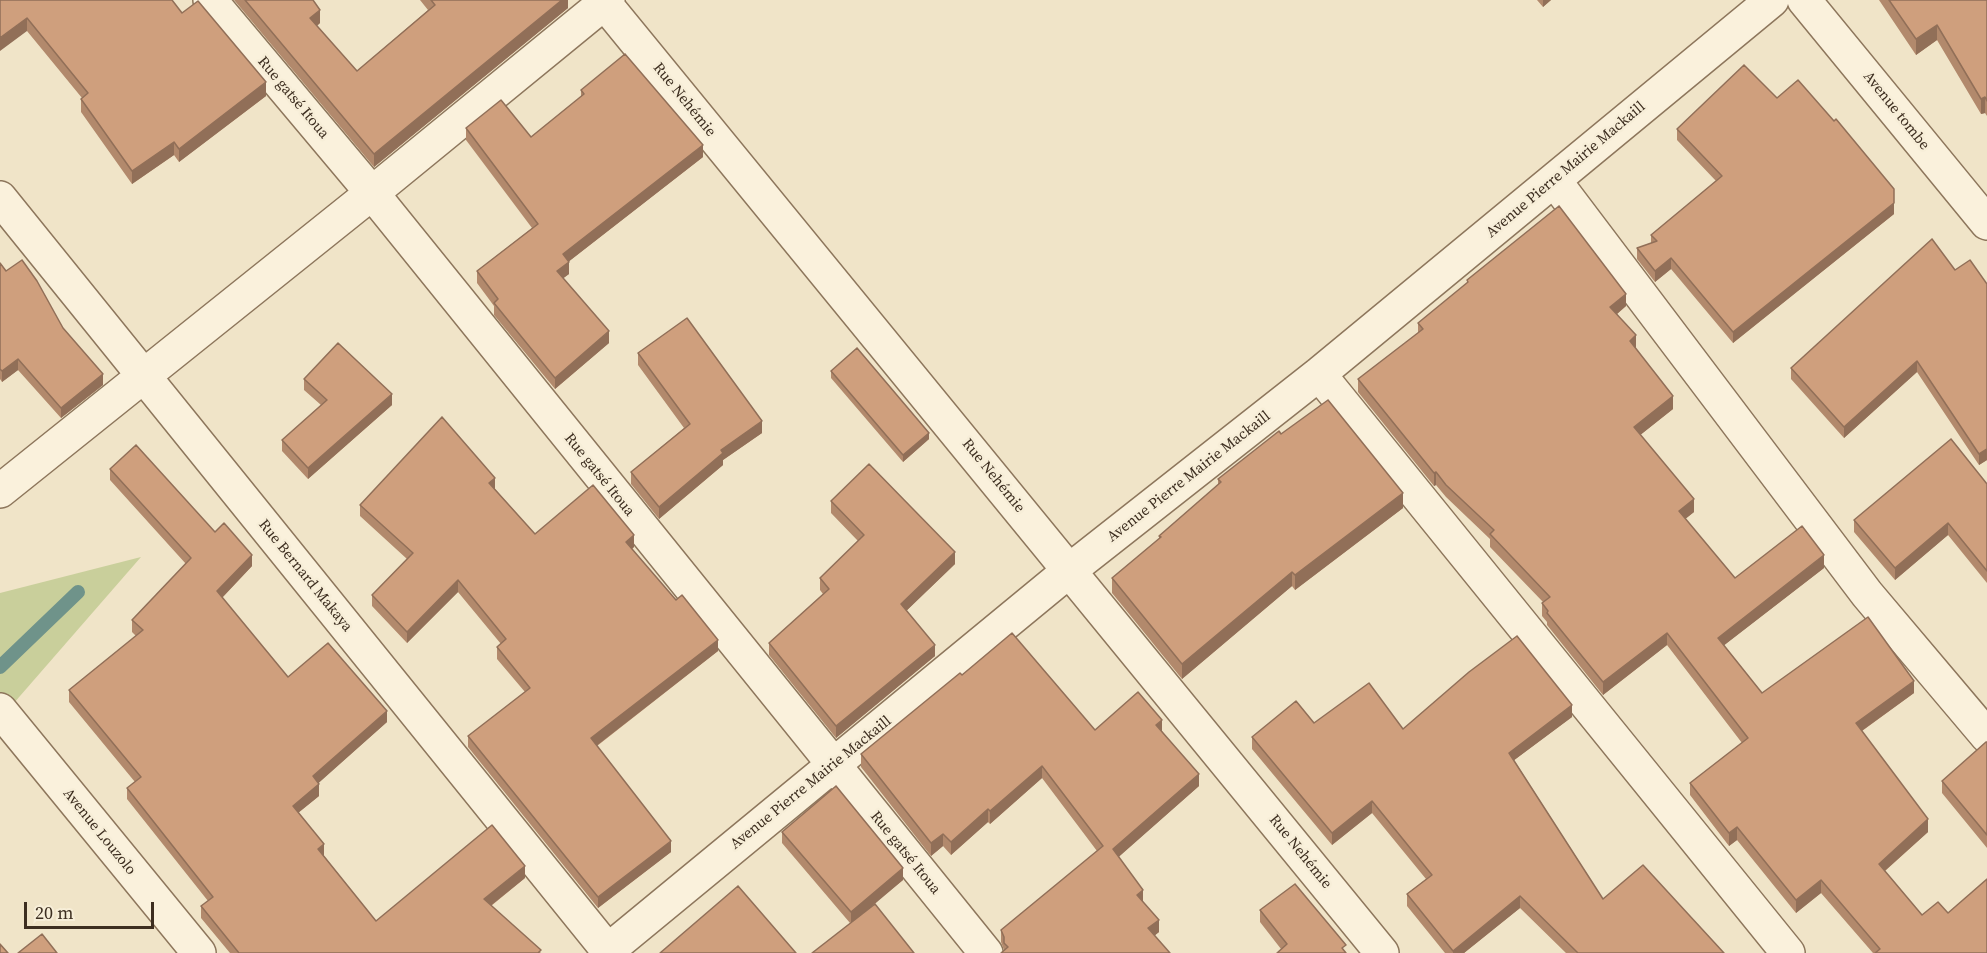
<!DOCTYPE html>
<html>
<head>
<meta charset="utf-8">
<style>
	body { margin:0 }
	#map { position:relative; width:1987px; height:953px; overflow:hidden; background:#f0e4c8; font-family:"Source Serif 4",serif }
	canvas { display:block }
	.scale { position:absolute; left:24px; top:902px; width:130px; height:27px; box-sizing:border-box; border:3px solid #3d2e20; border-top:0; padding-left:8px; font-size:18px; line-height:21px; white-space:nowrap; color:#3d2e20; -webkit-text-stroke:4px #f7eed8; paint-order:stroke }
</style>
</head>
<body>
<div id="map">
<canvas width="1987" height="953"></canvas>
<div class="scale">20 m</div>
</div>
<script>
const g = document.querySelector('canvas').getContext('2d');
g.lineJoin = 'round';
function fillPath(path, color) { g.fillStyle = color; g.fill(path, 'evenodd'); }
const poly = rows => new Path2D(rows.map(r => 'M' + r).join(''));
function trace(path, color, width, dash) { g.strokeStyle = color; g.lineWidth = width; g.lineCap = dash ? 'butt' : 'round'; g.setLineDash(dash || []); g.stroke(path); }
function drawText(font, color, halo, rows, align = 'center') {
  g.font = font + ' "Source Serif 4",serif'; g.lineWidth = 5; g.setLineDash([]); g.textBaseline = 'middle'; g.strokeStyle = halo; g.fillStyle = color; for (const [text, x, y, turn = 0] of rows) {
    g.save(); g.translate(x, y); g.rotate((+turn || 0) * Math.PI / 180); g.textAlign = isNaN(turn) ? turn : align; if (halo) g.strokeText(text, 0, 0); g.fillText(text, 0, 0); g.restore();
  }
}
fillPath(poly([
	[141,557,0,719,0,593]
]), '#c9cf9b');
trace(poly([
	[0,667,78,592]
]), '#6f938a', 14);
const street = poly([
	[210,0,372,193,986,953],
	[602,0,1382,953],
	[1804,0,1987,223],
	[1554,180,1867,594,1987,736],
	[0,198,610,953],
	[1319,374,1788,953],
	[0,491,372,193,608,0],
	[0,710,199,953],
	[605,953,1070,570,1319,374,1772,0]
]);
trace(street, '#8d765c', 36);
trace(street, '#faf1dc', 33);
fillPath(poly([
	[0,0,182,13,266,96,179,162,174,155,132,184,81,112,81,99,82,98,27,31],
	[234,0,313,0,320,23,317,26,357,71,428,10,420,0,568,0,568,8,374,167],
	[1537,0,1551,0,1543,7],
	[1879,0,1987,0,1987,116,1985,113,1981,114,1937,40,1916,55],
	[581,90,703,157,568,262,569,274,563,278,609,343,555,389,494,315,494,306,477,283,477,271,532,228,466,140,466,128,531,137,581,97],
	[1777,98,1894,214,1733,343,1671,269,1655,282,1637,259,1637,248,1651,243,1651,235,1716,181,1677,140,1677,129],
	[0,263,6,271,63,328,103,385,61,418,18,370,2,382,0,379],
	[1955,270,1987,284,1987,460,1979,465,1917,372,1844,438,1791,379,1791,368],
	[1467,280,1626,306,1617,314,1636,348,1636,349,1673,409,1640,435,1694,512,1685,519,1735,578,1824,568,1724,645,1762,693,1914,693,1862,731,1928,832,1885,871,1922,915,1987,953,1873,953,1821,893,1796,913,1737,840,1729,846,1690,795,1690,783,1742,743,1667,645,1603,695,1547,625,1547,622,1542,616,1542,603,1543,602,1490,547,1490,539,1446,497,1436,485,1434,486,1358,392,1358,379,1418,333,1418,323,1467,283],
	[638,353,762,433,723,460,723,465,659,519,631,484,631,472,684,428,638,365],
	[831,371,929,439,903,462,831,378],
	[304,379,392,405,308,479,282,451,282,440,321,405,304,390],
	[1281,434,1403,508,1295,590,1292,586,1182,679,1112,593,1112,578,1159,539,1159,536,1218,485,1218,479],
	[110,469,215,532,252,566,222,598,288,677,387,722,318,783,319,796,298,813,324,856,376,921,525,878,491,906,541,953,230,953,201,918,201,906,208,901,127,799,127,788,135,782,69,702,69,690,136,636,132,632,132,620,186,564,110,480],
	[1987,484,1987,583,1948,535,1895,580,1854,532,1854,520],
	[495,489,535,534,634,547,632,549,718,651,597,746,671,852,598,908,468,747,468,736,525,692,497,659,497,647,501,644,458,592,407,643,372,606,372,595,407,559,360,516,360,505],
	[831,501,955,564,906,611,935,656,836,738,769,655,769,643,823,594,820,590,820,578,858,541,831,513],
	[962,675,1095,730,1162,731,1199,786,1118,857,1159,932,1155,935,1004,950,1001,942,1001,930,1097,851,1042,778,990,824,988,822,951,855,943,846,931,856,861,767,861,754],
	[1572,717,1514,760,1603,899,1724,953,1566,953,1520,908,1464,953,1445,953,1407,906,1407,894,1426,879,1372,813,1332,845,1252,749,1252,737,1314,723,1403,729],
	[1987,742,1987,848,1942,793,1942,781],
	[782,832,903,880,850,923,782,843],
	[1260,910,1346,952,1281,949,1260,922]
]), '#b2896c');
fillPath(poly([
	[562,0,568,0,568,8,374,167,374,154],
	[1543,0,1551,0,1543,7],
	[320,10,320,23,310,31,310,18],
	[27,18,27,31,0,51,0,38],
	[1937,25,1937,40,1916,55,1916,39],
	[266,82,266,96,179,162,179,149],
	[1985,97,1985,113,1981,114,1981,99],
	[174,142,174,155,132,184,132,171],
	[703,145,703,157,563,266,563,254],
	[1894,203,1894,214,1733,343,1733,332],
	[1671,258,1671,269,1655,282,1655,271],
	[569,262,569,274,557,283,557,271],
	[1626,294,1626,306,1610,320,1610,307],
	[609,331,609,343,555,389,555,378],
	[1636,335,1636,348,1630,354,1630,341],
	[18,359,18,370,2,382,2,371],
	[1917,361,1917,372,1844,438,1844,427],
	[103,374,103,385,61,418,61,408],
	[392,394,392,405,308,479,308,468],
	[1673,396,1673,409,1634,440,1634,427],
	[762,421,762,433,723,460,723,465,659,519,659,507,721,450],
	[929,433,929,439,903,462,903,455],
	[1987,449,1987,460,1979,465,1979,454],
	[1436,472,1436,485,1434,486,1434,473],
	[495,478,495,490,489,483],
	[1403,493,1403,508,1295,590,1295,575],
	[1694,499,1694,512,1679,524,1679,511],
	[1948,523,1948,535,1895,580,1895,568],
	[634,535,634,547,626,553,626,542],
	[955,552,955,564,901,616,901,604],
	[252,555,252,566,217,603,217,591],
	[1824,555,1824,568,1718,650,1718,638],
	[1292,572,1292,586,1182,679,1182,664],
	[458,580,458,592,407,643,407,632],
	[1667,633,1667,645,1603,695,1603,682],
	[718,640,718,651,591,750,591,738],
	[935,645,935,656,836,738,836,726],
	[1914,681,1914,693,1856,735,1856,723],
	[1572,705,1572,717,1509,764,1509,753],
	[387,711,387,722,313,788,313,776],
	[1162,720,1162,732,1156,725],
	[1042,766,1042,778,990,824,990,811],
	[1199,774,1199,786,1113,862,1113,849],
	[319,784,319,796,293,817,293,806],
	[1372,801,1372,813,1332,845,1332,833],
	[988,809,988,822,951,855,951,842],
	[1928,819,1928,832,1879,876,1879,864],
	[1737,827,1737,840,1729,846,1729,833],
	[943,834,943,846,931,856,931,843],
	[671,841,671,852,598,908,598,897],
	[324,844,324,856,318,849],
	[525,866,525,878,484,911,484,899],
	[903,868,903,880,851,924,851,912],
	[1821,880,1821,893,1796,913,1796,900],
	[1143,890,1143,902,1137,895],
	[1520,896,1520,908,1464,953,1453,953,1453,951],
	[1159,920,1159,932,1148,941,1148,928]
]), '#916f58');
const building = poly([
	[0,0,172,0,182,13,198,1,266,82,179,149,174,142,132,171,81,99,88,93,27,18,0,38,0,0],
	[245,0,313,0,320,10,310,18,357,71,435,5,431,0,562,0,374,154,245,0],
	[1889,0,1987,0,1987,101,1985,97,1981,99,1937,25,1916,39,1889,0],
	[625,54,703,145,563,254,569,262,557,271,609,331,555,378,494,303,498,299,477,271,538,224,466,128,501,100,531,137,584,94,581,90,625,54],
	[1744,65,1777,98,1798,80,1834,121,1836,119,1894,189,1894,203,1733,332,1671,258,1655,271,1637,248,1657,241,1651,235,1722,176,1677,129,1744,65],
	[1559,206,1626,294,1610,307,1636,335,1630,341,1673,396,1634,427,1694,499,1679,511,1735,578,1802,526,1824,555,1718,638,1762,693,1868,617,1914,681,1856,723,1928,819,1879,864,1922,915,1938,902,1948,913,1987,879,1987,953,1875,953,1880,949,1821,880,1796,900,1737,827,1729,833,1690,783,1748,738,1667,633,1603,682,1547,613,1548,611,1542,603,1550,597,1490,534,1494,530,1446,485,1436,472,1434,473,1358,379,1423,329,1418,323,1468,282,1467,280,1559,206],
	[1932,239,1955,270,1970,260,1987,284,1987,449,1979,454,1917,361,1844,427,1791,368,1932,239],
	[22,260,37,281,63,328,103,374,61,408,18,359,2,371,0,369,0,263,6,271,22,260],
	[687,318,762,421,721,450,723,453,659,507,631,472,690,424,638,353,687,318],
	[338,343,392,394,308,468,282,440,327,400,304,379,338,343],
	[857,348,929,433,903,455,831,371,857,348],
	[1328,400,1403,493,1295,575,1292,572,1182,664,1112,578,1161,537,1159,536,1221,482,1218,479,1279,431,1281,434,1328,400],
	[442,417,495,478,489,483,535,534,593,485,634,535,626,542,676,600,682,595,718,640,591,738,671,841,598,897,468,736,530,688,497,647,506,639,458,580,407,632,372,595,413,553,360,505,442,417],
	[1951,439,1987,484,1987,571,1948,523,1895,568,1854,520,1951,439],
	[136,445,215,532,224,523,252,555,217,591,288,677,328,643,387,711,313,776,319,784,293,806,324,844,318,849,376,921,492,825,525,866,484,899,541,950,538,953,239,953,201,906,213,897,127,788,141,777,69,690,143,630,132,620,191,558,110,469,136,445],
	[869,464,955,552,901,604,935,645,836,726,769,643,829,589,820,578,864,535,831,501,869,464],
	[1012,633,1095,730,1138,692,1162,720,1156,725,1199,774,1113,849,1143,890,1137,895,1159,920,1148,928,1170,953,1001,953,1008,947,1004,943,1004,937,1001,930,1103,846,1042,766,990,811,988,809,951,842,943,834,931,843,861,754,960,673,962,675,1012,633],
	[1517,636,1572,705,1509,753,1603,899,1643,865,1724,953,1578,953,1520,896,1453,951,1407,894,1432,875,1372,801,1332,833,1252,737,1296,701,1314,723,1369,683,1403,729,1469,672,1517,636],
	[1986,742,1987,742,1987,835,1942,781,1986,742],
	[836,786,903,868,851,912,782,832,836,786],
	[1295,884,1346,945,1342,948,1346,953,1277,953,1287,944,1260,910,1295,884],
	[738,886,796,953,660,953,738,886],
	[875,904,914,953,812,953,875,904],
	[42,934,57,953,18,953,42,934],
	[0,944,8,953,0,953,0,944]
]);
fillPath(building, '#cf9f7d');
trace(building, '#916f58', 1.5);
drawText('15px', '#3d2e20', '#f7eed8', [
	["Rue gatsé Itoua",293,98,50],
	["Rue Nehémie",684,100,51],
	["Avenue tombe",1896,111,51],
	["Avenue Pierre Mairie Mackaill",1566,170,-40],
	["Rue gatsé Itoua",599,475,51],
	["Rue Nehémie",993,476,51],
	["Avenue Pierre Mairie Mackaill",1189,477,-38],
	["Rue Bernard Makaya",305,576,51],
	["Avenue Pierre Mairie Mackaill",811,783,-39],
	["Avenue Louzolo",99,832,51],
	["Rue Nehémie",1300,852,51],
	["Rue gatsé Itoua",905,853,51]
]);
</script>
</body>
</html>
